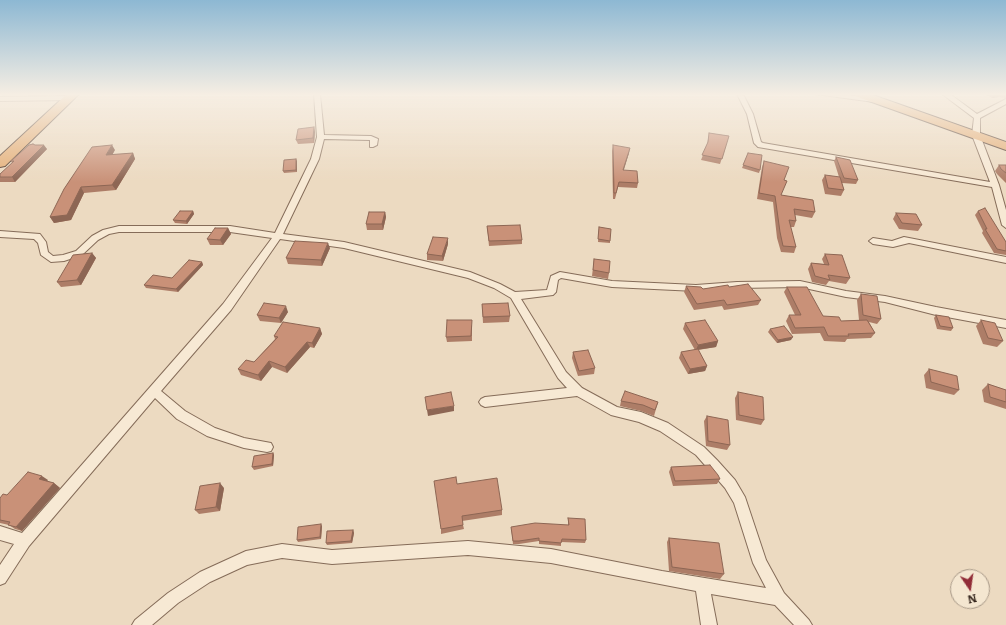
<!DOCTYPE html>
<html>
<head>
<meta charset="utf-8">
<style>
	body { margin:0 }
	#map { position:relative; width:1006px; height:625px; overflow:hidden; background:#ecdac1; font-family:Literata,serif }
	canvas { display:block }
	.north { position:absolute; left:950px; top:569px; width:40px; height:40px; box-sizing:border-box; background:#f4e6d0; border:1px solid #a89988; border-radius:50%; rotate:167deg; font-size:11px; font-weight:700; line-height:16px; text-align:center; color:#35261d }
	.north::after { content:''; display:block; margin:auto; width:14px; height:18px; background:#912c37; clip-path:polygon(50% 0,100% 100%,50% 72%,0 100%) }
</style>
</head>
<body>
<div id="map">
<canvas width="1006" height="625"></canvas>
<div class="north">N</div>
</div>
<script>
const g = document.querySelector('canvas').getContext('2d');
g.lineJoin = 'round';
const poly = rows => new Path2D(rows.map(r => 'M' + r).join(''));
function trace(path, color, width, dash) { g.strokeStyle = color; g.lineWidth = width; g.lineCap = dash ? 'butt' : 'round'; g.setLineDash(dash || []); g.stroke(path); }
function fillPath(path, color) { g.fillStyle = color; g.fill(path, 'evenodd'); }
const minor = poly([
	[314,94,320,94,324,135,371,136,378,139,377,145,373,147,370,147,370,140,324,139,319,159,283,234,344,242,470,272,500,284,515,292,547,290,551,276,560,272,612,281,696,285,737,282,800,281,846,291,885,296,936,307,1006,320,1006,328,936,315,885,302,846,297,800,287,737,288,696,291,612,287,561,278,558,280,556,292,553,295,521,299,566,372,582,388,617,407,641,412,668,423,704,447,717,460,735,480,745,497,766,560,784,593,809,620,812,625,794,625,775,605,711,594,717,625,701,625,696,591,551,563,468,555,332,564,282,558,247,565,210,582,178,603,152,625,132,625,135,620,168,593,200,572,246,551,282,544,332,550,468,541,551,549,662,571,766,588,753,563,734,503,725,488,696,455,660,431,639,422,611,415,577,396,485,407,481,405,479,402,481,399,485,397,567,388,558,378,511,298,494,288,468,278,344,248,280,239,231,310,161,391,185,411,215,428,244,438,271,443,273,447,271,451,267,452,244,448,207,436,177,419,155,398,29,546,5,583,0,585,0,565,14,544,0,540,0,526,22,533,223,304,272,238,230,232,119,232,109,234,98,240,82,255,64,261,51,262,41,255,38,243,34,239,0,237,0,231,40,234,46,242,48,252,53,256,63,255,76,251,92,236,103,230,119,226,230,226,275,233,311,159,317,137,314,94],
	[737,94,743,94,753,114,761,142,763,143,990,182,972,135,974,118,942,94,950,94,977,114,1006,99,1006,104,980,118,980,135,999,185,1006,210,1006,228,1002,225,992,187,758,147,754,143,747,114,737,94],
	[815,94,839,94,874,98,877,100,874,102,815,94],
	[0,97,70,96,73,98,70,100,0,101,0,97],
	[904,237,1006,257,1006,263,909,243,893,247,873,244,869,241,873,238,892,241,904,237]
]);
const trunk = poly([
	[67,94,79,94,5,166,0,167,0,156,67,94],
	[854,94,870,94,1006,142,1006,150,855,96,854,94]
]);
trace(minor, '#856c59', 2);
trace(trunk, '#523b2e', 2);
fillPath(minor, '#f7e9d4');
fillPath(trunk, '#e4ae77');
fillPath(poly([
	[985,94,1006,94,1006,98,999,97,992,98],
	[314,127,315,132,314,143,298,144,296,140],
	[709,133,729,136,720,164,701,160,707,145],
	[35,145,47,149,15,182,0,182,0,174,12,163,11,161],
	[613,145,629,153,623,170,638,183,637,188,618,187,615,199,613,199,612,151],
	[115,150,112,155,133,153,135,159,116,190,84,193,71,220,54,223,50,217],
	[748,153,760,170,759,173,742,168],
	[836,157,858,180,856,184,842,183,844,190,841,196,825,194,822,180,825,175,839,177,834,161],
	[297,161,297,172,284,173,283,171],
	[764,161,784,180,781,195,815,212,812,218,795,215,796,221,794,227,790,227,796,247,794,253,781,252,777,238,773,202,757,199,762,167],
	[999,165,1006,165,1006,183,997,174,995,171],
	[193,211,194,214,187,224,175,223,173,220],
	[978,211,1006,242,1006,255,994,253,982,233,983,231,975,215],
	[385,212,386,217,383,230,367,230,366,224],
	[896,213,922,225,918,231,899,229,893,219],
	[487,226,522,240,522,244,489,246],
	[599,227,610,241,610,243,598,242],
	[228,228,231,234,223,245,210,245,207,239],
	[448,244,443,261,427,260,427,254],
	[330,248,322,266,288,264,286,258],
	[92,253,96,258,81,285,61,287,57,282],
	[825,254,850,278,846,284,829,281,826,285,812,282,808,269,811,263,824,264,822,259],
	[594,259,609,273,608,279,592,276],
	[202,262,203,265,178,292,146,288,144,285,172,278],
	[686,286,703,289,729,287,761,300,758,305,724,310,722,306,694,310,684,292],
	[787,287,823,316,841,321,859,320,857,300,861,294,881,319,877,324,869,322,875,333,871,338,847,339,845,342,824,341,820,333,792,334,786,321,789,315,795,315,784,292],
	[482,304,510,316,509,322,483,323],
	[288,312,281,323,260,321,257,315],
	[936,315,953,328,951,331,937,329,934,318],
	[981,320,1003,341,997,347,983,344,976,326],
	[685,323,718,341,716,347,698,350,707,366,705,371,688,374,679,358,681,352,695,350,683,329],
	[472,325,472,341,447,342,446,337],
	[320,328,322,334,314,348,310,347,287,373,272,367,261,381,241,375,238,369,254,362,275,339,274,336],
	[770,329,791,340,777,343,768,332],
	[573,352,595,368,594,374,578,376,572,358],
	[929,369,959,390,954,395,926,388,924,375],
	[988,384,1006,390,1006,409,984,402,982,390],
	[738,392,764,420,761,425,736,420,735,398],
	[621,401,658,402,654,416,641,411,620,406],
	[707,416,730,445,727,450,706,446,704,421],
	[273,453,274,455,273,466,254,470,252,467],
	[671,467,720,479,717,484,673,486,669,472],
	[48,480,46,481,54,483,60,488,22,531,15,529,9,525,0,523,0,498,7,495],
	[457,484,502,510,502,515,462,521,464,529,441,534,441,529],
	[224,488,220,511,199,514,195,510],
	[568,518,586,540,585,543,561,542,561,546,539,544,539,541,519,544,513,544,511,527,568,525],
	[322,526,321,539,298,542,297,540],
	[353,530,354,533,352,543,327,545,326,543],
	[669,538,724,574,720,579,669,571,667,542]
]), '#ad7d67');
fillPath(poly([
	[994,94,1001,94,999,97,992,98],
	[314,127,315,132,314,143,313,138],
	[44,145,47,149,15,182,12,177],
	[112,145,115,150,109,160,106,155],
	[630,148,629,153,622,176,623,170],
	[133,153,135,159,116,190,112,185],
	[296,159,297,161,297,172,296,170],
	[81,187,84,193,71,220,54,223,50,217],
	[193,211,194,214,187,224,186,221],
	[385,212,386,217,383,230,382,224],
	[228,228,231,234,223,245,220,240],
	[448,238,448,244,443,261,442,256],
	[328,243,330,248,322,266,321,260],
	[92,253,96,258,81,285,77,280],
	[202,262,203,265,178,292,176,289],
	[286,306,288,312,281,323,279,318],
	[320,328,322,334,314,348,312,343],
	[793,337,791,340,777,343,778,340],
	[718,341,716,347,696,350,698,345],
	[307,342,310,347,287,373,285,367],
	[269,361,272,367,261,381,258,375],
	[707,366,705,371,688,374,690,369],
	[454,406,454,411,428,416,427,410],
	[273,453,274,455,273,466,272,464],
	[42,476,48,480,45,484,39,479],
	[54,483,60,488,22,531,16,527],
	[220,483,224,488,220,511,216,507],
	[321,524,322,526,321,539,320,537],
	[353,530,354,533,352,543,351,541]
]), '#8d6654');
const building = poly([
	[314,127,313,138,296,140,298,129,314,127],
	[709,133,729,136,722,159,702,155,708,142,709,133],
	[33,144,35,145,44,145,12,177,0,177,0,174,14,161,11,161,29,145,33,144],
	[112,145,106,155,133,153,112,185,81,187,67,215,50,217,64,189,92,147,112,145],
	[613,145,630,148,623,170,637,171,638,183,619,182,616,193,614,193,613,145],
	[748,153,762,155,760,170,743,165,748,153],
	[836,157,850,160,858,180,844,178,836,157],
	[296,159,296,170,283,171,284,160,296,159],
	[764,161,789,167,784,180,787,181,781,195,813,200,815,212,794,209,796,221,789,220,796,247,783,246,780,232,775,196,759,193,764,161],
	[999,165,1006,165,1006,173,1001,169,999,165],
	[825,175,840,177,844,190,828,188,825,175],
	[985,208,1006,242,1006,251,997,249,985,229,987,229,978,211,985,208],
	[180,211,193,211,186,221,173,220,180,211],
	[369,212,385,212,382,224,366,224,369,212],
	[896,213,916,214,922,225,902,223,896,213],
	[520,225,522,240,489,241,487,226,520,225],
	[599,227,611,229,610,241,598,239,599,227],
	[215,228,228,228,220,240,207,239,215,228],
	[433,237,448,238,442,256,427,254,433,237],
	[295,241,328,243,321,260,286,258,295,241],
	[92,253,77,280,57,282,73,255,92,253],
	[825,254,842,255,850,278,828,275,830,280,815,276,811,263,829,265,825,254],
	[594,259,610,261,609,273,593,270,594,259],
	[189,260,202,262,176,289,144,285,153,275,172,278,189,260],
	[748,284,761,300,727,305,724,300,697,304,686,286,701,287,703,289,728,285,729,287,748,284],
	[787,287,807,287,823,316,839,317,841,321,867,320,875,333,848,334,849,336,828,336,824,327,795,328,789,315,801,315,787,287],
	[861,294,877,296,881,319,863,315,861,294],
	[264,303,286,306,279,318,257,315,264,303],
	[508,303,510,316,483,317,482,304,508,303],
	[936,315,949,317,953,328,940,326,936,315],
	[447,320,472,320,471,336,446,337,447,320],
	[705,320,718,341,698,345,685,323,705,320],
	[981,320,995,323,1003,341,988,338,981,320],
	[283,322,320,328,312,343,307,342,285,367,269,361,258,375,238,369,246,360,254,362,278,337,274,336,283,322],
	[784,326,793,337,778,340,770,329,784,326],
	[698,349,707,366,690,369,681,352,698,349],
	[588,350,595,368,579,371,573,352,588,350],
	[929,369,957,376,959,390,931,382,929,369],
	[988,384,1006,390,1006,402,990,397,988,384],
	[625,391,658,402,655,410,643,405,621,401,625,391],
	[451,392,454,406,427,410,425,397,451,392],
	[738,392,763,397,764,420,739,415,738,392],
	[707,416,728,420,730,445,708,441,707,416],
	[273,453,272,464,252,467,254,456,273,453],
	[710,465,718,475,720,479,675,481,671,467,710,465],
	[28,472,42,476,39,479,54,483,16,527,8,525,10,522,0,520,0,498,3,494,7,495,28,472],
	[456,477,457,484,497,478,502,510,462,516,463,525,441,529,434,481,456,477],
	[220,483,216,507,195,510,200,486,220,483],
	[568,518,585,519,586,540,562,539,561,543,539,541,539,538,519,541,513,541,511,527,535,523,569,525,568,518],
	[321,524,320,537,297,540,298,527,321,524],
	[353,530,351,541,326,543,327,531,353,530],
	[669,538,719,543,724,574,672,567,669,538]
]);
fillPath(building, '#c99178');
trace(building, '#8d6654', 1);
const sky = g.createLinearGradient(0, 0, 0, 182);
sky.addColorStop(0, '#8db8d3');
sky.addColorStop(0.52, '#f6eee3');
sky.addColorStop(1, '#f6eee300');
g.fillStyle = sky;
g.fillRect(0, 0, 1006, 182);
</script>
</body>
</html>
